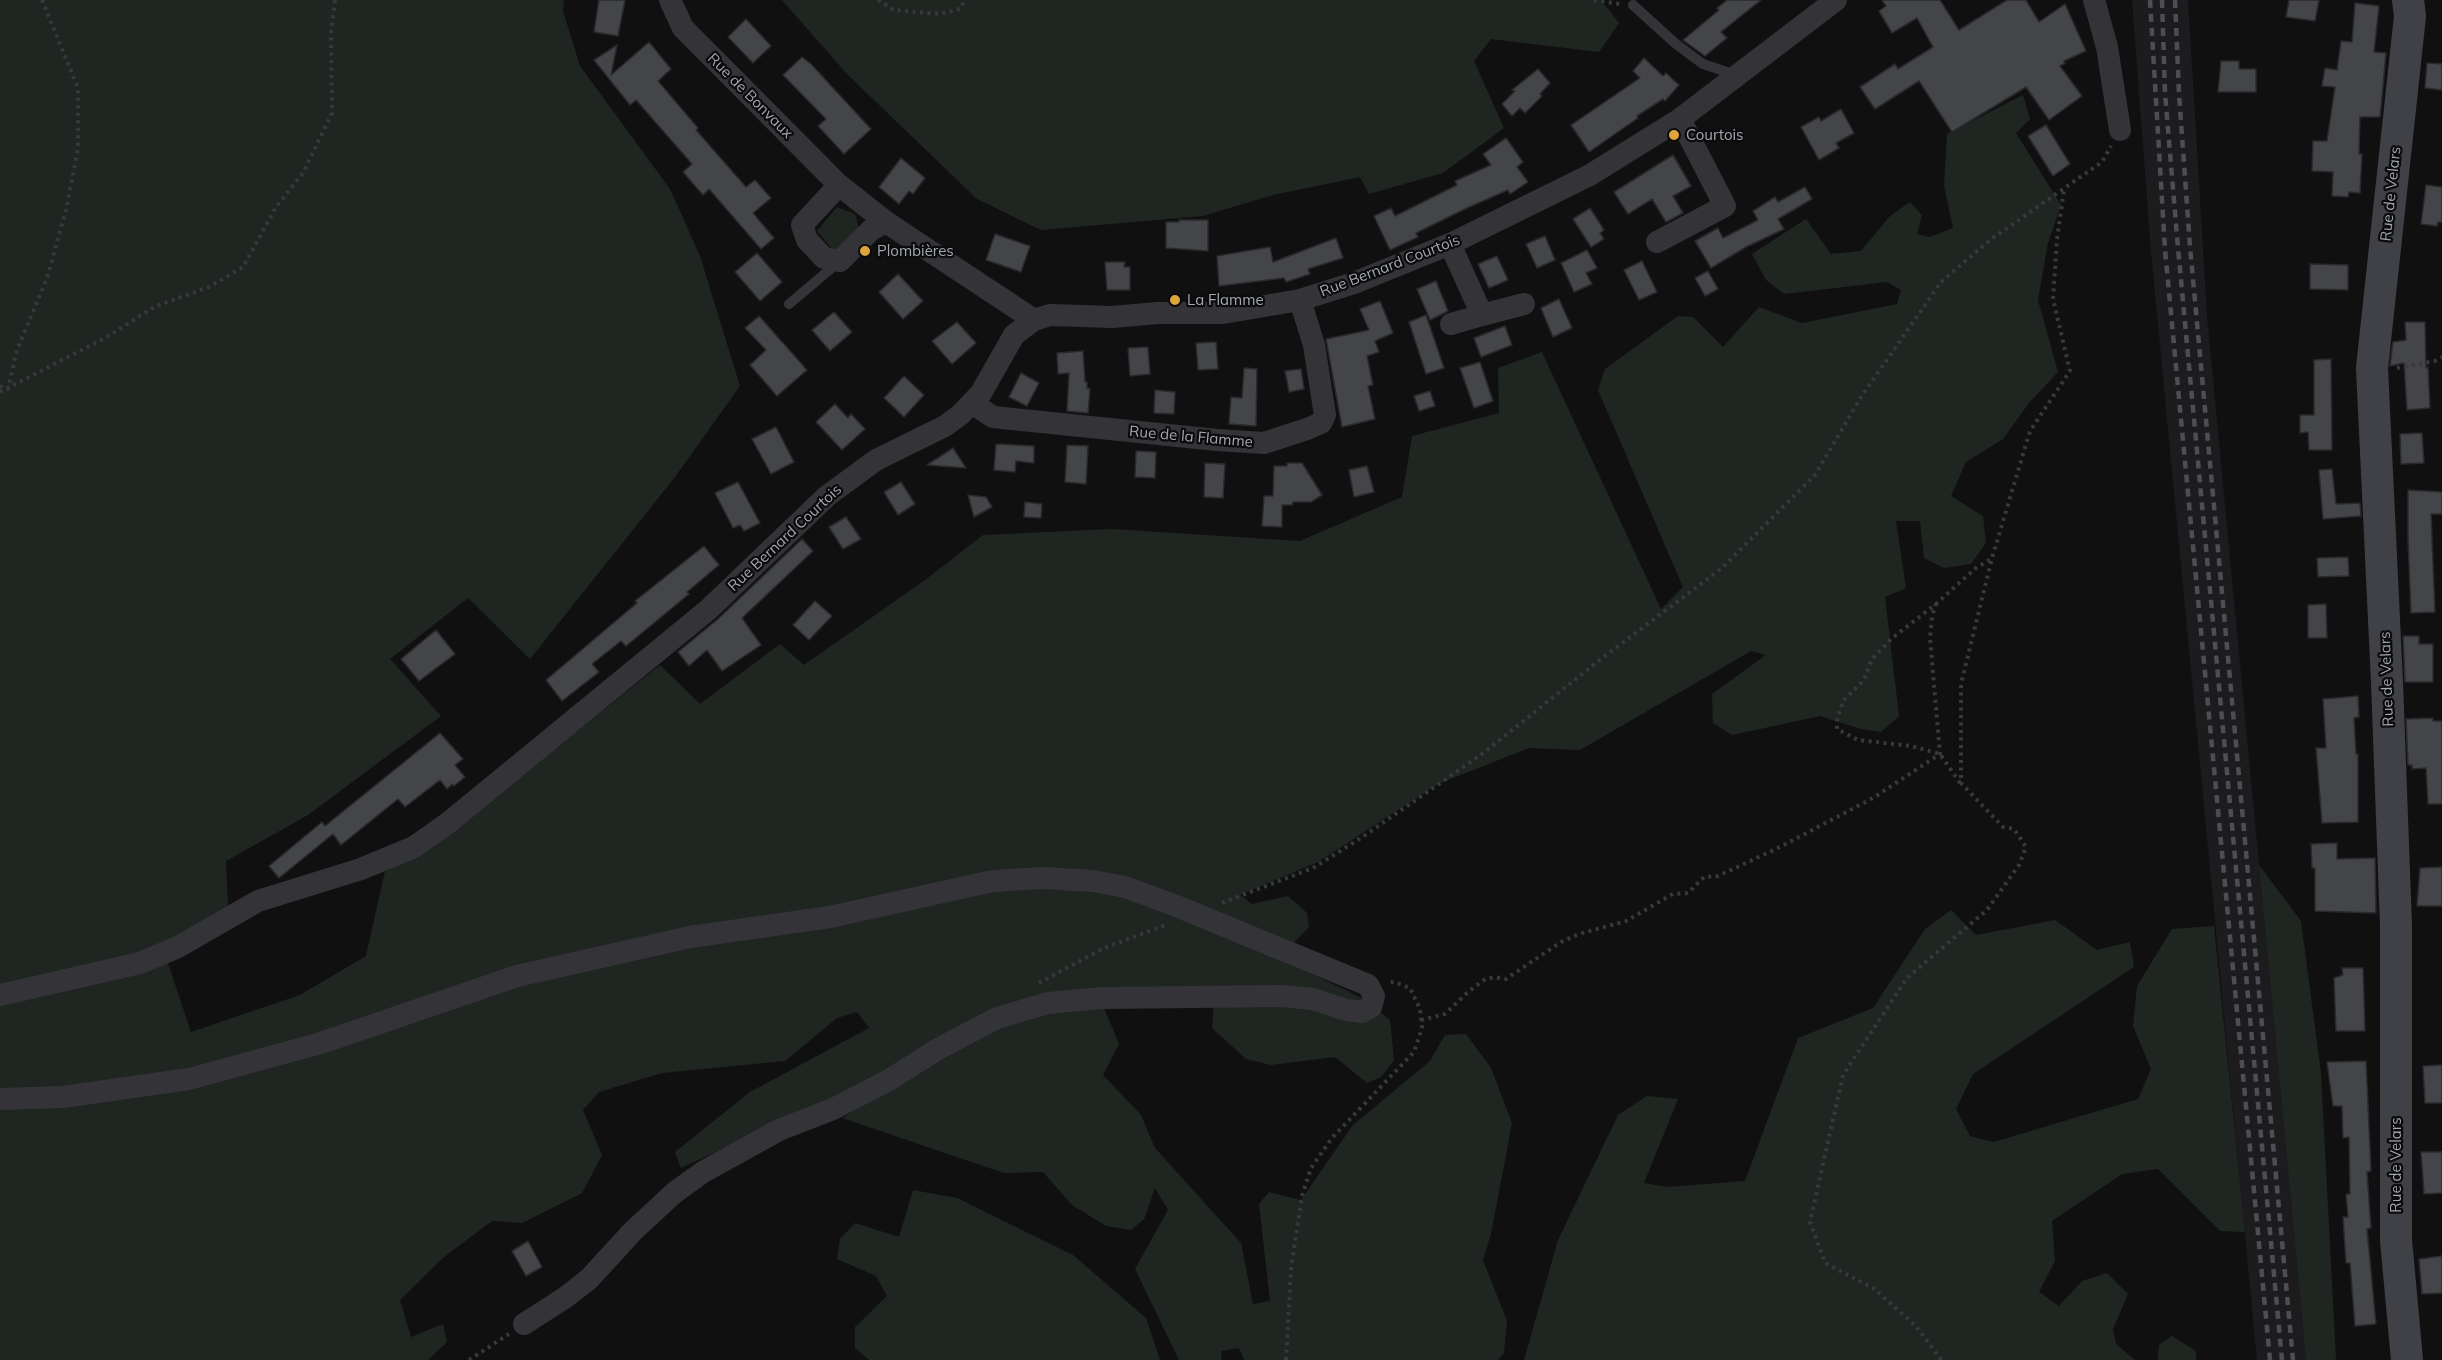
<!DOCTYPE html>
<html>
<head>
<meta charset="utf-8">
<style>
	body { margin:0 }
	canvas { display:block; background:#101011 }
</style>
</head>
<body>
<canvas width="2442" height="1360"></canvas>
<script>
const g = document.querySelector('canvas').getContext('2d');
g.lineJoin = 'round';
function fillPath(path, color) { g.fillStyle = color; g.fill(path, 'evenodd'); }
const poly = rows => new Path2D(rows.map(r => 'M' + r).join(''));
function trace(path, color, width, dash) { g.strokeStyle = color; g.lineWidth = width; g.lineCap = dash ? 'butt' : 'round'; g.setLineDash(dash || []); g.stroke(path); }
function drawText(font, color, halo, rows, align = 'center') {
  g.font = font + ' Mulish,sans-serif'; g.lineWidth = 4.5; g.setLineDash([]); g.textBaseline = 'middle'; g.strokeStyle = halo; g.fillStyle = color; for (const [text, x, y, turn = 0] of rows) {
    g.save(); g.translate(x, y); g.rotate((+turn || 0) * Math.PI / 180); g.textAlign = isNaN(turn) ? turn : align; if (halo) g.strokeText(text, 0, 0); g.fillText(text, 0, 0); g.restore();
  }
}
fillPath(poly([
	[2132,0,2188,0,2207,316,2306,1360,2257,1360,2151,251]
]), '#1c1c1e');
fillPath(poly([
	[0,0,564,0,563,11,580,66,670,189,700,256,740,386,675,477,530,659,468,598,390,659,441,716,308,815,226,861,228,908,163,948,191,1032,300,995,366,956,385,871,455,829,660,665,700,704,780,644,804,665,925,580,983,535,1112,529,1300,541,1402,497,1412,436,1499,413,1498,368,1542,352,1661,609,1683,587,1598,390,1605,369,1678,316,1693,317,1723,347,1759,307,1802,323,1897,304,1901,290,1887,282,1784,294,1766,280,1752,254,1806,219,1831,254,1861,251,1890,216,1910,202,1922,215,1917,234,1930,237,1953,228,1944,186,1947,134,2023,95,2030,119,2016,133,2061,205,2048,243,2038,300,2058,372,2029,403,2003,439,1966,462,1951,496,1983,516,1986,543,1971,564,1944,568,1924,558,1920,521,1896,521,1906,588,1885,597,1899,716,1881,732,1861,729,1820,716,1732,735,1713,723,1712,694,1766,655,1751,651,1580,750,1529,748,1438,784,1318,862,1240,895,1252,904,1288,896,1307,913,1309,927,1279,958,1360,997,1390,1020,1394,1060,1381,1077,1367,1083,1335,1057,1271,1065,1246,1059,1212,1028,1215,989,1016,1002,846,1092,681,1168,675,1152,750,1092,869,1028,857,1012,837,1018,785,1061,662,1073,599,1092,583,1110,602,1155,582,1193,522,1223,492,1221,444,1257,400,1300,411,1337,443,1324,447,1342,428,1360,0,1360],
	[782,0,1601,0,1619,23,1599,52,1491,39,1474,61,1504,128,1443,173,1369,194,1360,177,1273,195,1203,216,1041,230,977,199,848,75],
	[837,207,855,214,860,232,840,251,832,249,817,231],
	[2259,865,2301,921,2321,1073,2336,1360,2306,1360],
	[1951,910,1976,935,2055,920,2097,950,2130,942,2134,967,1973,1074,1956,1109,1970,1136,1994,1142,2138,1099,2151,1069,2133,1026,2137,986,2172,929,2214,926,2245,1232,2220,1231,2158,1169,2122,1174,2052,1221,2055,1261,2039,1292,2059,1306,2082,1281,2107,1273,2128,1294,2113,1329,2116,1344,2135,1360,1524,1360,1558,1240,1618,1115,1647,1096,1678,1099,1644,1183,1668,1187,1745,1181,1798,1038,1873,1008,1925,929],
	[1104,1008,1119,1044,1103,1075,1141,1115,1155,1148,1241,1243,1253,1304,1270,1301,1259,1204,1269,1192,1301,1200,1353,1125,1430,1061,1445,1035,1466,1034,1491,1068,1512,1123,1491,1234,1483,1260,1507,1321,1504,1353,1498,1360,1244,1360,1239,1348,1222,1351,1221,1360,1179,1360,1135,1269,1168,1210,1155,1188,1144,1219,1131,1230,1106,1226,1072,1205,1043,1172,1004,1173,842,1118,966,1041,1033,1015],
	[913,1190,957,1198,1073,1255,1146,1318,1160,1360,869,1360,855,1348,855,1327,887,1296,876,1276,837,1259,840,1239,855,1223,899,1237],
	[2172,1336,2196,1351,2196,1360,2158,1360,2159,1345]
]), '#1f2520');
const building = poly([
	[599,0,625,0,618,36,594,32,599,0],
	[1727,0,1761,0,1721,32,1727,38,1705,56,1683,40,1719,10,1717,8,1727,0],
	[1882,0,1940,0,1959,30,2007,0,2026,0,2039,22,2065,4,2086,51,2064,61,2065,63,2060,66,2082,96,2049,120,2026,87,1952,132,1919,81,1875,109,1860,87,1895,64,1898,69,1933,47,1917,18,1892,33,1879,11,1886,6,1882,0],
	[2289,0,2319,0,2315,21,2286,17,2289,0],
	[2355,3,2379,6,2374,52,2386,53,2382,96,2380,117,2360,117,2359,154,2362,154,2360,193,2349,192,2348,197,2332,196,2333,172,2312,171,2313,141,2327,141,2335,87,2322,86,2325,68,2337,70,2341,41,2352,42,2355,3],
	[746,19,771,46,753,63,728,37,746,19],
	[649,42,671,69,658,81,698,128,696,130,746,187,755,180,771,198,753,213,774,238,761,249,709,189,703,195,683,172,692,164,636,100,630,105,594,60,617,45,611,75,649,42],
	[802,57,811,64,871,129,844,154,818,126,826,119,783,75,802,57],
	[1644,58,1663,76,1666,73,1679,85,1665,101,1663,99,1637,116,1638,118,1589,152,1571,125,1640,78,1633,71,1644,58],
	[2221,61,2239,61,2239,69,2256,69,2256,92,2218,92,2221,61],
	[2427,63,2442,64,2442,90,2425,88,2427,63],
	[1538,69,1550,83,1540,94,1542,96,1525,113,1520,108,1512,116,1502,104,1515,91,1512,90,1538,69],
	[1841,109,1854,133,1836,143,1839,148,1819,160,1801,127,1819,117,1821,121,1841,109],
	[2046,125,2070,164,2053,176,2028,136,2046,125],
	[1506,138,1523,162,1517,167,1528,182,1510,194,1508,190,1467,208,1416,233,1418,237,1390,250,1374,216,1391,208,1395,216,1457,185,1455,181,1491,165,1483,154,1506,138],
	[1673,155,1691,186,1673,196,1683,213,1666,222,1652,199,1628,214,1614,192,1673,155],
	[901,158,925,178,913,194,909,191,899,204,879,187,901,158],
	[2426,185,2442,187,2442,222,2438,222,2437,226,2421,224,2426,185],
	[1805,187,1812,199,1778,219,1784,229,1746,247,1711,268,1695,241,1718,228,1723,238,1758,220,1753,211,1775,197,1778,202,1805,187],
	[1590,208,1604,230,1600,233,1604,239,1591,247,1573,219,1590,208],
	[1179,220,1208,220,1208,251,1166,248,1166,222,1179,222,1179,220],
	[995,234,1030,246,1021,272,986,260,995,234],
	[1545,236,1555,260,1537,268,1526,244,1545,236],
	[1336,238,1343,258,1308,269,1310,274,1286,282,1284,278,1219,286,1217,256,1270,247,1273,262,1336,238],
	[1587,250,1597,268,1586,273,1592,284,1574,292,1561,263,1587,250],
	[757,253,782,282,760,301,735,272,757,253],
	[1497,256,1508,280,1489,288,1478,264,1497,256],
	[1642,261,1657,292,1639,300,1624,270,1642,261],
	[1105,262,1125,262,1124,267,1130,267,1130,290,1107,290,1105,262],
	[2310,264,2348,265,2348,290,2310,289,2310,264],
	[1708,271,1718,289,1705,296,1695,278,1708,271],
	[898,274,923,301,903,319,879,292,898,274],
	[1436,281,1448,311,1430,320,1417,289,1436,281],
	[1559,299,1572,328,1553,337,1541,308,1559,299],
	[1380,301,1393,333,1375,341,1379,352,1367,356,1373,385,1368,386,1375,419,1342,427,1326,339,1369,330,1360,309,1380,301],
	[834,312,852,332,830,351,812,330,834,312],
	[1426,315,1444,368,1426,374,1409,322,1426,315],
	[759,316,807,370,777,396,750,365,766,350,745,328,759,316],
	[957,322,976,343,952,364,932,341,957,322],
	[2405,322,2425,322,2426,368,2428,367,2430,408,2407,410,2404,363,2390,366,2393,342,2406,340,2405,322],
	[1505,326,1512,345,1481,357,1474,338,1505,326],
	[1216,342,1218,369,1198,370,1196,343,1216,342],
	[1148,347,1150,374,1130,376,1128,348,1148,347],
	[1083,351,1085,382,1087,382,1087,388,1090,389,1088,413,1067,411,1069,373,1058,374,1057,353,1083,351],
	[2331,359,2332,450,2309,450,2308,432,2300,433,2300,415,2314,415,2314,360,2331,359],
	[1480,362,1493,401,1474,408,1460,368,1480,362],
	[1244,368,1257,369,1256,426,1229,424,1231,397,1242,398,1244,368],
	[1301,369,1304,389,1289,392,1285,371,1301,369],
	[1021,373,1039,383,1027,406,1009,397,1021,373],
	[904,376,924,395,904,417,884,398,904,376],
	[1155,390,1175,392,1174,414,1154,413,1155,390],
	[1430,391,1435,406,1419,411,1414,396,1430,391],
	[835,404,848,418,851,414,865,429,842,450,816,422,835,404],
	[776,427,794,462,771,474,752,439,776,427],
	[2422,433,2424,463,2401,464,2400,434,2422,433],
	[996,444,1034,446,1034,463,1016,461,1015,472,994,470,996,444],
	[1067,445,1088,446,1086,484,1065,482,1067,445],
	[953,448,966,468,927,465,953,448],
	[1136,451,1156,452,1155,478,1135,477,1136,451],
	[1205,463,1225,464,1223,498,1204,497,1205,463],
	[1287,463,1302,463,1322,495,1311,502,1293,502,1292,505,1282,505,1282,527,1262,526,1264,496,1273,496,1274,466,1287,466,1287,463],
	[1367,466,1374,492,1354,497,1349,470,1367,466],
	[2332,469,2336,504,2360,503,2361,516,2323,519,2319,470,2332,469],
	[738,482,760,523,744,531,740,525,733,528,715,493,738,482],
	[901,482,915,504,898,515,884,492,901,482],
	[2408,490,2442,492,2442,514,2431,514,2435,612,2411,613,2408,539,2408,490],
	[968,495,986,497,992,507,974,517,968,495],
	[1025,502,1042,504,1041,518,1024,517,1025,502],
	[846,517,861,539,843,549,829,527,846,517],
	[802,539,813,551,742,618,761,645,722,671,707,650,689,666,678,652,718,619,802,539],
	[704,546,719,565,687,592,689,594,626,646,621,641,592,664,599,672,562,701,546,680,637,603,635,601,704,546],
	[2348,557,2349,576,2318,577,2317,558,2348,557],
	[815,601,832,616,809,640,793,625,815,601],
	[2326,604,2327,638,2308,638,2308,605,2326,604],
	[436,630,455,654,419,681,401,659,436,630],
	[2403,636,2419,636,2419,644,2433,644,2433,682,2405,682,2403,636],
	[2358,696,2359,717,2354,718,2356,754,2358,754,2358,822,2322,823,2316,748,2326,748,2323,699,2358,696],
	[2433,718,2433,721,2442,721,2442,804,2428,804,2426,768,2412,769,2412,765,2408,765,2406,719,2433,718],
	[440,733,463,759,455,765,465,777,454,786,452,784,447,789,440,780,405,807,398,799,341,845,333,834,279,878,269,866,322,822,325,826,440,733],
	[2337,843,2337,859,2375,858,2376,913,2315,911,2315,868,2312,868,2311,844,2337,843],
	[2442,867,2442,906,2417,906,2420,868,2442,867],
	[2342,968,2363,968,2365,1031,2336,1031,2334,978,2343,975,2342,968],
	[2366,1061,2371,1171,2367,1172,2371,1228,2367,1229,2376,1324,2355,1326,2350,1263,2346,1263,2343,1217,2348,1217,2346,1194,2350,1194,2349,1137,2343,1138,2342,1106,2333,1106,2327,1062,2366,1061],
	[2442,1065,2442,1103,2425,1103,2423,1066,2442,1065],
	[2421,1152,2442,1152,2442,1193,2424,1194,2421,1152],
	[528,1241,542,1267,526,1276,512,1251,528,1241],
	[2442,1256,2442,1293,2422,1294,2419,1259,2442,1256]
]);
fillPath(building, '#444549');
trace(building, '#2a2a2d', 1.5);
trace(poly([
	[878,0,894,10,940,14,960,9,965,0],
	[1594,0,1620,4],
	[2397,368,2435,361,2442,357],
	[0,386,8,389,17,350,47,278,66,210,78,149,78,88,42,0],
	[0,392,105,338,156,306,209,287,243,267,276,207,303,173,332,113,331,33,335,0],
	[1960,783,1940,754,1911,746,1858,740,1837,729,1837,720,1843,701,1864,680,1872,659,1891,639,1936,604,1976,568,1991,559],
	[1222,903,1313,868,1361,838,1482,754,1601,659,1722,568,1815,475,1861,397,1941,282,1990,240,2102,162,2111,146],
	[1039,983,1104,948,1168,924],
	[1421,1020,1445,1014,1468,992,1484,980,1494,977,1506,979,1561,942,1579,934,1626,921,1673,894,1688,893,1704,877,1718,876,1778,848,1873,798,1940,754,1930,638,1932,616,1936,604],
	[469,1360,509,1334],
	[1286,1360,1291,1269,1302,1196,1311,1168,1332,1138,1414,1052,1422,1028,1420,1009,1410,988,1394,982,1388,983],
	[1941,1360,1916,1326,1873,1288,1825,1263,1810,1222,1843,1075,1907,978,1987,910,2019,865,2026,847,2014,829,2003,827,1961,783,1961,684,1992,558,2030,431,2070,371,2053,299,2057,239,2064,190]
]), '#38393d', 4, [3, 4.5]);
trace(poly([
	[1633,5,1676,44,1703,64,1736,75],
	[789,304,840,261]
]), '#343438', 10);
trace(poly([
	[670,0,683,28,839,185,886,222,1034,320],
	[2094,0,2107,47,2120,130],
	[839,185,802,225,807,240,824,258,840,261,871,230,886,222],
	[1657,242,1725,206,1680,119],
	[1450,244,1482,315,1451,324],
	[1482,315,1524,304],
	[972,403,993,417,1217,440,1264,443,1307,429,1321,423,1325,415,1314,345,1300,300],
	[0,995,140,963,178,947,258,901,361,869,414,847,448,823,709,609,827,496,876,460,945,426,960,415,981,393,1014,335,1034,320,1050,315,1112,317,1158,313,1223,313,1300,300,1354,283,1450,244,1590,175,1680,119,1836,0],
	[0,1099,63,1097,189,1079,321,1043,517,976,690,937,830,917,988,882,1007,880,1044,878,1093,881,1125,887,1174,905,1368,985,1374,996,1371,1007,1362,1012,1346,1010,1313,999,1282,996,1102,998,1048,1003,997,1018,938,1049,889,1080,833,1109,779,1130,703,1172,674,1193,633,1231,589,1279,566,1297,524,1324]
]), '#343438', 22);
trace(poly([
	[2407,1360,2396,1240,2396,926,2387,682,2372,368,2410,16,2408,0]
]), '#404146', 32);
trace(poly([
	[2150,0,2165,250,2270,1360],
	[2162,0,2165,93,2178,248,2282,1360],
	[2175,0,2179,94,2190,247,2293,1360]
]), '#4d4e53', 4.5, [8, 6]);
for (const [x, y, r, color] of [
	[1674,135,6,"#dea53c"],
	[865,251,6,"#dea53c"],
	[1175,300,6,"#dea53c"]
]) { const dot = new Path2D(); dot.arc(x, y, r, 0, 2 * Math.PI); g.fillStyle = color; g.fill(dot); trace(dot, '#0b0b0c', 2); }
drawText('15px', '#a3a7b1', '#0b0b0c', [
	["Rue de Bonvaux",750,96,45],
	["Rue de Velars",2391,194,-84],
	["Rue Bernard Courtois",1390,266,-21],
	["Rue de la Flamme",1191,437,5],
	["Rue Bernard Courtois",785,538,-43],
	["Rue de Velars",2387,679,-92],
	["Rue de Velars",2396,1165,-90]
]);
drawText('15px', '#a3a7b1', '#0b0b0c', [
	["Courtois",1686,135],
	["Plombières",877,251],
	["La Flamme",1187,300]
], 'left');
</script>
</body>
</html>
